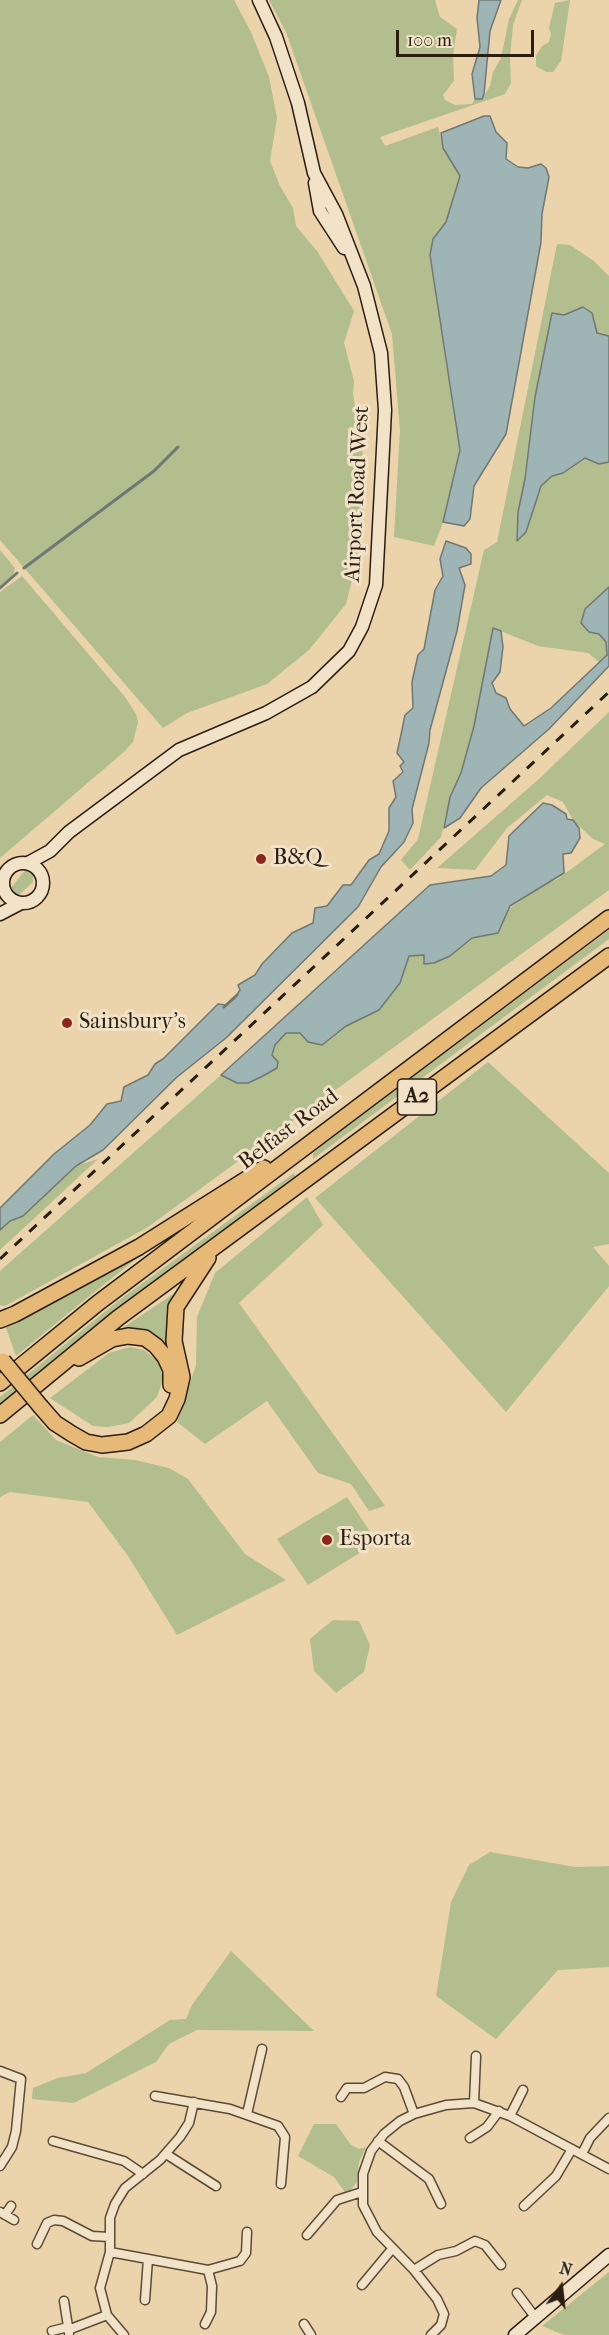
<!DOCTYPE html>
<html>
<head>
<meta charset="utf-8">
<style>
	body { margin:0 }
	#map { position:relative; width:609px; height:2335px; overflow:hidden; background:#ebd3ab; font-family:"IM FELL French Canon",serif }
	canvas { display:block }
	.north { position:absolute; left:531px; top:2257px; width:60px; height:60px; -webkit-text-stroke:4px #f2e2c8; paint-order:stroke; rotate:15deg; font-size:16px; font-weight:700; line-height:24px; text-align:center; color:#2a1e10 }
	.north::after { content:''; display:block; margin:auto; width:21px; height:27px; background:#2a1e10; clip-path:polygon(50% 0,100% 100%,50% 72%,0 100%) }
	.scale { position:absolute; left:396px; top:30px; width:138px; height:27px; box-sizing:border-box; border:3px solid #2a1e10; border-top:0; padding-left:8px; font-size:18px; line-height:21px; white-space:nowrap; color:#2a1e10; -webkit-text-stroke:4px #f2e2c8; paint-order:stroke }
</style>
</head>
<body>
<div id="map">
<canvas width="609" height="2335"></canvas>
<div class="north">N</div>
<div class="scale">100 m</div>
</div>
<script>
const g = document.querySelector('canvas').getContext('2d');
g.lineJoin = 'round';
function fillPath(path, color) { g.fillStyle = color; g.fill(path, 'evenodd'); }
const poly = rows => new Path2D(rows.map(r => 'M' + r).join(''));
function trace(path, color, width, dash) { g.strokeStyle = color; g.lineWidth = width; g.lineCap = dash ? 'butt' : 'round'; g.setLineDash(dash || []); g.stroke(path); }
function drawText(font, color, halo, rows, align = 'center') {
  g.font = font + ' "IM FELL French Canon",serif'; g.lineWidth = 6; g.setLineDash([]); g.textBaseline = 'middle'; g.strokeStyle = halo; g.fillStyle = color; for (const [text, x, y, turn = 0] of rows) {
    g.save(); g.translate(x, y); g.rotate((+turn || 0) * Math.PI / 180); g.textAlign = isNaN(turn) ? turn : align; if (halo) g.strokeText(text, 0, 0); g.fillText(text, 0, 0); g.restore();
  }
}
fillPath(poly([
	[0,0,234,0,251,32,269,77,277,118,270,161,280,186,293,208,296,226,317,251,354,311,344,343,354,381,353,394,364,462,364,508,360,548,346,604,309,650,267,684,187,713,163,728,0,540],
	[269,0,435,0,440,17,457,29,453,55,454,81,443,95,445,100,455,105,472,104,475,99,482,99,490,86,493,72,501,58,509,19,518,0,522,0,513,25,510,57,511,83,505,94,380,137,385,146,438,127,443,148,460,176,446,222,433,239,430,255,460,450,443,522,434,546,394,537,400,430,392,334,286,32],
	[570,0,561,61,553,72,546,72,536,66,536,56,542,46,549,42,551,34,549,28,555,3],
	[557,244,570,245,594,261,609,276,609,587,598,597,589,632,599,634,606,642,607,655,599,662,588,653,538,646,493,628,474,726,461,773,450,797,441,837,410,870,401,860,418,839,484,550,497,542],
	[0,550,15,568,13,575,0,586],
	[22,576,125,697,136,714,138,722,133,742,125,751,0,858,0,592],
	[609,712,609,890,148,1227,5,1306,0,1305,0,1271,221,1075,237,1083,249,1083,261,1077,278,1062,272,1055,275,1045,286,1033,300,1033,322,1045,346,1026,379,1010,400,983,409,956,424,955,424,963,472,938,498,933,509,909,545,883,556,880,605,844,593,839,573,820,563,802,547,795,507,828,475,870,437,868,540,778],
	[25,870,33,874,33,882,19,895,16,894,11,888],
	[609,930,609,939,313,1159,313,1153,326,1142],
	[488,1062,609,1173,609,1244,593,1247,609,1266,609,1286,506,1412,315,1198],
	[98,1159,0,1250,0,1230,10,1221,23,1216,76,1166],
	[294,1173,295,1176,64,1351,0,1404,0,1397,118,1301],
	[307,1197,323,1225,239,1303,385,1506,369,1511,351,1484,318,1473,267,1401,205,1444,177,1422,196,1365,197,1317,215,1273],
	[164,1237,92,1294,16,1356,5,1325],
	[173,1294,168,1312,176,1361,166,1344,144,1330,118,1331],
	[130,1347,144,1350,159,1362,163,1379,157,1397,129,1423,108,1427,93,1426,50,1398,109,1353],
	[33,1415,56,1440,98,1457,135,1460,169,1468,188,1479,245,1554,286,1580,177,1635,128,1556,88,1502,10,1492,0,1497,0,1442],
	[347,1497,377,1542,308,1585,277,1539],
	[333,1620,359,1621,370,1645,364,1672,336,1693,314,1671,310,1639],
	[490,1852,575,1867,609,1866,609,1967,558,1970,496,2039,436,1996,451,1902,469,1865],
	[231,1951,314,2031,197,2030,169,2044,156,2062,74,2103,32,2099,33,2088,58,2078,86,2073,170,2020,186,2019,192,2005],
	[314,2124,336,2124,351,2145,359,2149,366,2147,359,2162,357,2182,350,2191,345,2192,334,2177,298,2156],
	[609,2272,609,2335,564,2335,542,2326]
]), '#b2be8d');
const water = poly([
	[479,0,501,0,490,31,484,94,482,99,475,99,472,74,480,47,477,18,479,0],
	[484,116,490,116,496,132,507,143,506,159,518,167,528,168,541,164,546,168,549,177,542,214,541,242,506,434,474,486,470,519,464,526,443,522,460,450,430,255,433,239,446,222,460,176,443,148,441,133,484,116],
	[583,307,592,313,597,333,609,336,609,462,599,464,585,458,563,473,552,476,541,486,526,532,517,541,518,512,525,479,535,397,552,313,564,315,583,307],
	[446,541,466,548,471,554,471,564,459,568,465,585,457,631,430,730,429,743,412,809,413,823,404,842,381,867,358,907,226,1038,177,1077,103,1150,76,1166,23,1216,10,1221,0,1230,0,1208,54,1154,90,1125,107,1104,121,1101,124,1087,148,1075,155,1064,163,1059,218,1004,226,1005,234,999,240,990,238,985,255,975,262,964,292,933,313,923,315,908,327,906,343,885,351,885,369,860,379,854,389,831,389,808,396,797,393,781,403,772,400,766,404,762,397,753,402,730,405,715,413,708,412,682,418,655,424,649,435,590,443,576,440,559,446,541],
	[609,587,609,666,549,729,481,788,460,818,444,828,450,797,461,773,474,726,493,628,501,631,503,647,500,672,492,683,496,693,506,698,510,709,524,726,551,708,607,655,606,642,599,634,589,632,581,623,585,609,609,587],
	[543,803,552,805,566,814,567,819,573,820,579,828,580,838,571,853,563,854,564,873,510,906,498,933,472,938,450,956,434,963,424,964,424,955,409,956,400,983,379,1010,346,1026,322,1045,308,1042,300,1033,286,1033,275,1045,272,1055,278,1062,277,1068,261,1077,248,1083,237,1083,221,1075,430,885,491,876,506,865,509,836,543,803]
]);
fillPath(water, '#9eb4b5');
trace(water, '#707873', 1.5);
trace(poly([
	[24,568,154,471,178,447],
	[0,588,17,573],
	[224,1007,237,995]
]), '#707873', 3);
const street = poly([
	[0,2071,21,2079,16,2131,12,2147,0,2166],
	[155,2096,230,2109,278,2126,285,2137,281,2184],
	[341,2097,347,2088,364,2088,385,2077,398,2079,404,2087,414,2114],
	[474,2103,476,2056],
	[247,2114,262,2049],
	[510,2116,523,2090],
	[470,2138,487,2127,499,2111],
	[53,2141,124,2161,143,2174],
	[378,2141,429,2179,441,2204],
	[166,2154,216,2186],
	[582,2154,590,2138,609,2118],
	[524,2206,556,2176,572,2149],
	[0,2212,14,2220],
	[5,2215,11,2206],
	[307,2235,337,2200,362,2192],
	[37,2244,47,2223,54,2220,63,2221,92,2236,109,2237],
	[110,2252,208,2270,212,2286,211,2312,205,2324],
	[208,2270,240,2261,246,2253,247,2232],
	[414,2270,438,2255,456,2251,475,2241,485,2245,501,2265],
	[362,2285,392,2249],
	[517,2293,535,2317],
	[145,2300,148,2259],
	[64,2301,69,2333],
	[304,2324,311,2335],
	[68,2330,107,2315],
	[52,2331,68,2327],
	[124,2335,107,2315,100,2288,110,2252,110,2218,115,2204,125,2188,160,2160,180,2137,189,2123,194,2102],
	[431,2335,441,2325,444,2314,437,2299,414,2270,377,2232,363,2205,363,2174,371,2151,384,2134,400,2121,414,2114,446,2105,474,2103,510,2116,609,2169]
]);
const secondary = poly([
	[315,183,320,211,344,248],
	[28,863,50,851,69,832,179,750,266,713,312,687,349,651,362,627,376,585,385,410,381,353,364,286,336,214,314,173,298,103,276,37,259,0],
	'3 883a20 20 0 1 1 40 0a20 20 0 1 1-40 0Z',
	[0,914,21,903],
	[515,2335,609,2255]
]);
const highway = poly([
	[0,1320,15,1314,139,1247,264,1168],
	[79,1358,112,1339,128,1336,145,1338,156,1346,165,1357,171,1370,171,1385],
	[0,1383,98,1303,609,918],
	[41,1407,55,1423,72,1434,86,1442,102,1445,128,1442,146,1434,169,1416,177,1399,182,1377,174,1341,176,1307,208,1258],
	[0,1415,118,1318,609,956]
]);
trace(street, '#5a4b37', 11);
trace(secondary, '#2a1e10', 15);
trace(highway, '#2a1e10', 18);
trace(street, '#f2e2c8', 8);
trace(secondary, '#f2e2c8', 12);
trace(highway, '#e6ba76', 15);
trace(poly([
	[0,1259,609,692]
]), '#2a1e10', 3, [10, 10]);
const highwayBridge = poly([
	[3,1361,41,1407]
]);
trace(highwayBridge, '#2a1e10', 18, []);
trace(highwayBridge, '#e6ba76', 15);
for (const [x, y, r, color] of [
	[261,859,6,"#8f2418"],
	[67,1023,6,"#8f2418"],
	[327,1540,6,"#8f2418"]
]) { const dot = new Path2D(); dot.arc(x, y, r, 0, 2 * Math.PI); g.fillStyle = color; g.fill(dot); trace(dot, '#f2e2c8', 2); }
for (const [x, y, w] of [
	[417,1097,39]
]) { const box = new Path2D(); box.roundRect(x - w / 2, y - 18, w, 36, 4.5); g.fillStyle = '#f2e2c8'; g.fill(box); trace(box, '#2a1e10', 1.5); }
drawText('bold 21px', '#2a1e10', null, [
	["A2",417,1097]
]);
drawText('22px', '#2a1e10', '#f2e2c8', [
	["Airport Road West",358,494,-87],
	["Belfast Road",289,1130,-37]
]);
drawText('22px', '#2a1e10', '#f2e2c8', [
	["B&Q",273,859],
	["Sainsbury's",79,1023],
	["Esporta",339,1540]
], 'left');
</script>
</body>
</html>
